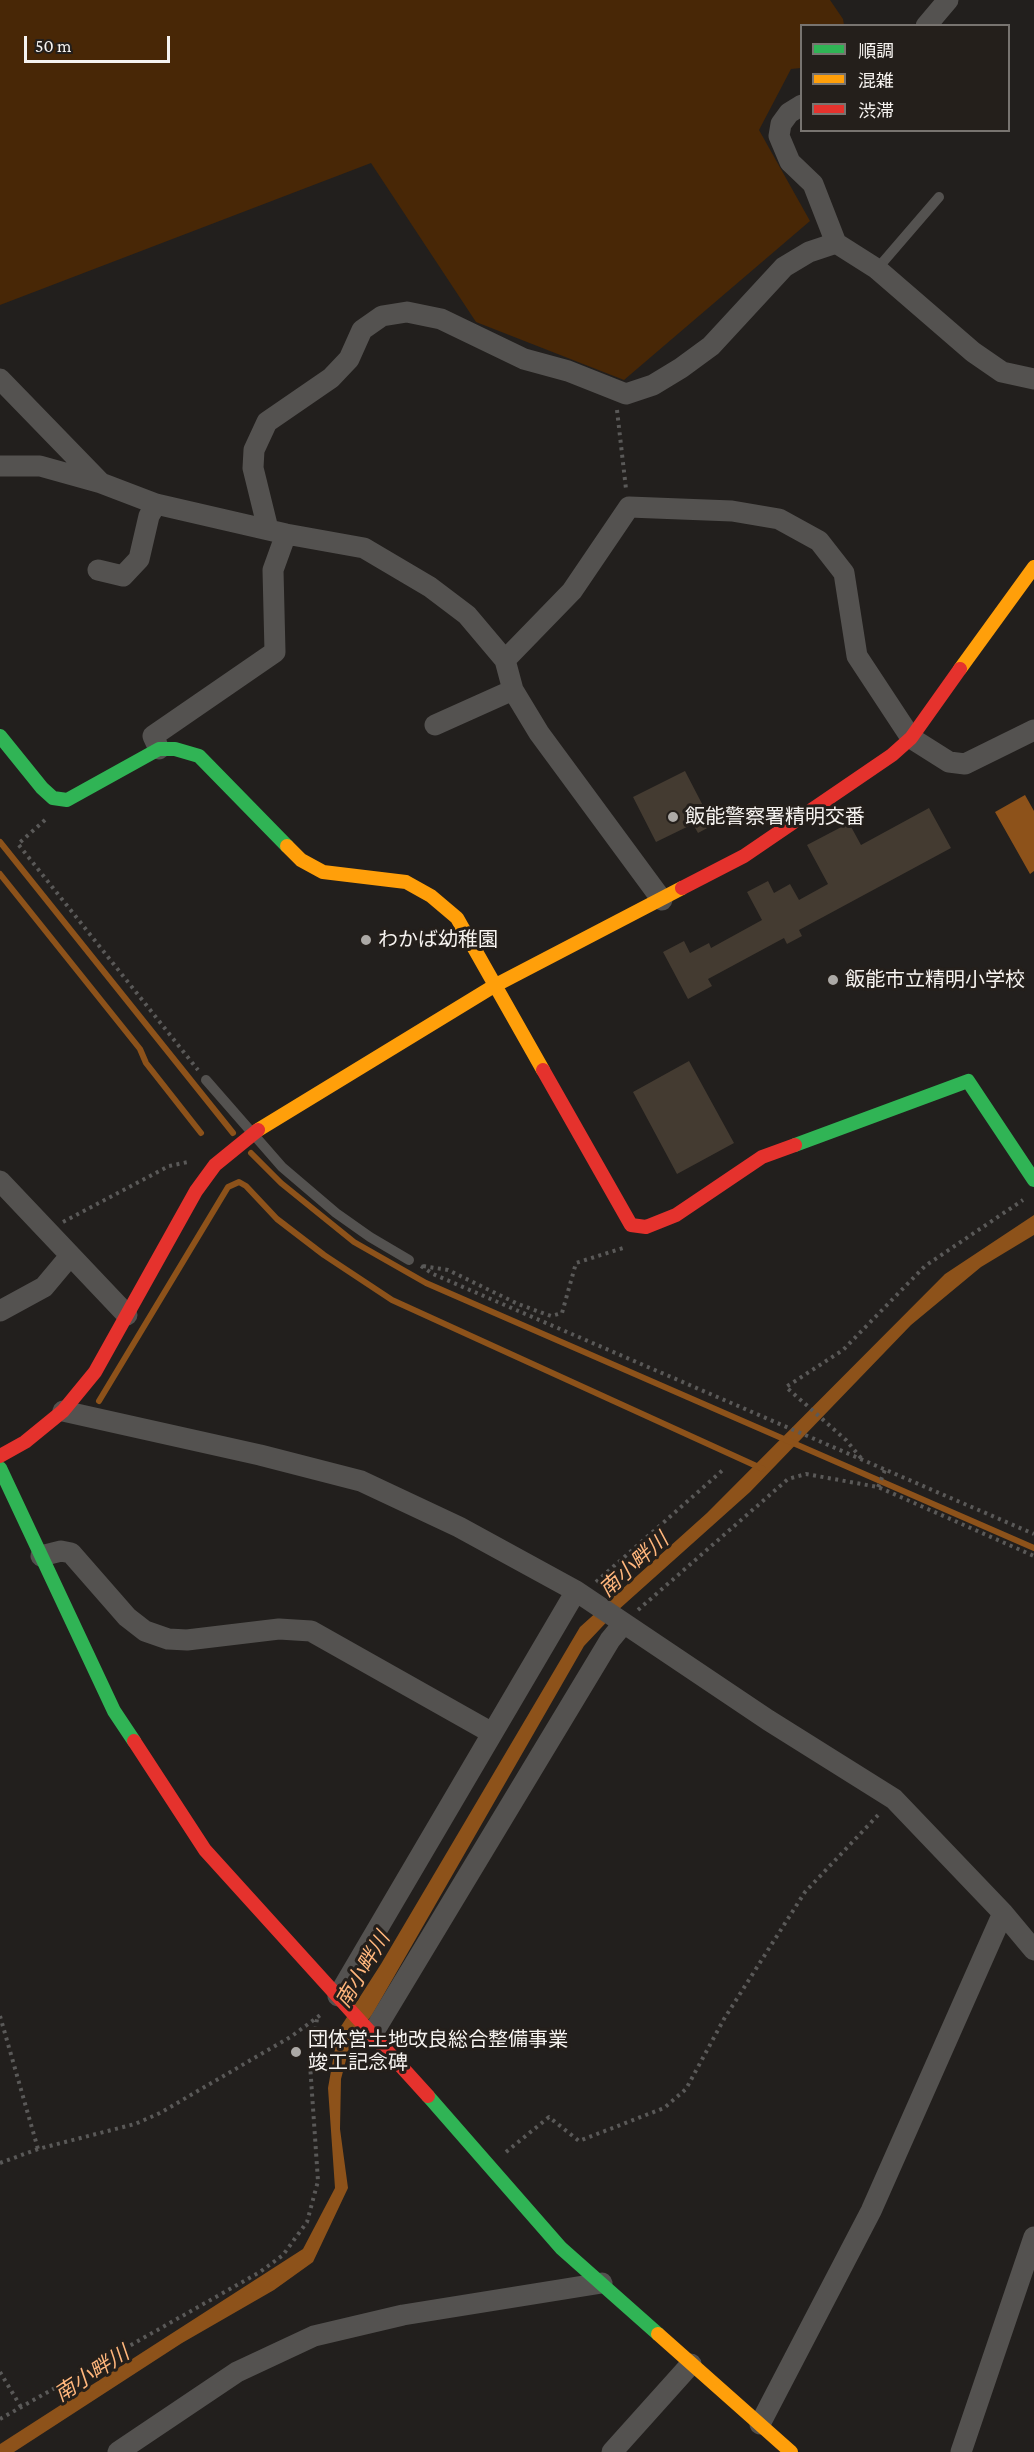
<!DOCTYPE html>
<html>
<head>
<meta charset="utf-8">
<style>
	body { margin:0 }
	#map { position:relative; width:1034px; height:2452px; overflow:hidden; background:#221f1d; font-family:"Crimson Pro","Noto Sans JP",serif }
	canvas { display:block }
	.legend { position:absolute; left:800px; top:24px; width:210px; height:108px; box-sizing:border-box; background:#241f1b; border:2px solid #787470; margin:0; padding:8px 10px; list-style:none; font-size:18px; color:#f6f3f0 }
	.legend li { display:flex; align-items:center; gap:12px; height:30px }
	.legend b { width:30px; border:2px solid #787470 }
	.scale { position:absolute; left:24px; top:36px; width:146px; height:27px; box-sizing:border-box; border:3px solid #f6f3f0; border-top:0; padding-left:8px; font-size:18px; line-height:21px; white-space:nowrap; color:#f6f3f0; -webkit-text-stroke:4px #241f1b; paint-order:stroke }
</style>
</head>
<body>
<div id="map">
<canvas width="1034" height="2452"></canvas>
<ul class="legend">
<li><b style="height:8px;background:#30b455"></b>順調</li>
<li><b style="height:8px;background:#ff9f0a"></b>混雑</li>
<li><b style="height:8px;background:#e5322d"></b>渋滞</li>
</ul>
<div class="scale">50 m</div>
</div>
<script>
const g = document.querySelector('canvas').getContext('2d');
g.lineJoin = 'round';
function fillPath(path, color) { g.fillStyle = color; g.fill(path, 'evenodd'); }
const poly = rows => new Path2D(rows.map(r => 'M' + r).join(''));
function trace(path, color, width, dash) { g.strokeStyle = color; g.lineWidth = width; g.lineCap = dash ? 'butt' : 'round'; g.setLineDash(dash || []); g.stroke(path); }
function drawText(font, color, halo, rows, align = 'center') {
  g.font = font + ' "Crimson Pro","Noto Sans JP",serif'; g.lineWidth = 6; g.setLineDash([]); g.textBaseline = 'middle'; g.strokeStyle = halo; g.fillStyle = color; for (const [text, x, y, turn = 0] of rows) {
    g.save(); g.translate(x, y); g.rotate((+turn || 0) * Math.PI / 180); g.textAlign = isNaN(turn) ? turn : align; if (halo) g.strokeText(text, 0, 0); g.fillText(text, 0, 0); g.restore();
  }
}
fillPath(poly([
	[0,0,830,0,843,19,844,25,802,26,801,68,791,69,759,130,810,221,624,380,476,322,371,163,0,305]
]), '#482706');
fillPath(poly([
	[1025,795,1034,811,1034,871,1030,874,995,812],
	[1034,1215,1034,1235,981,1267,911,1325,750,1492,617,1611,584,1646,372,2015,351,2041,341,2079,340,2129,348,2188,313,2262,274,2290,182,2343,14,2452,0,2452,0,2444,303,2249,335,2188,328,2088,338,2031,381,1964,580,1627,707,1513,945,1274]
]), '#8d521a');
trace(poly([
	[0,842,233,1133],
	[0,874,140,1049,146,1063,201,1133],
	[251,1153,281,1183,354,1242,426,1283,1034,1548],
	[99,1401,228,1187,239,1182,246,1186,277,1219,324,1255,392,1300,763,1469]
]), '#8d521a', 6);
fillPath(poly([
	[685,771,713,825,698,833,693,824,656,842,633,797],
	[929,808,951,848,799,930,802,936,787,944,784,938,708,979,712,986,688,999,663,952,684,941,690,953,709,943,711,948,762,920,747,892,768,881,774,893,790,884,799,900,828,884,807,845,849,823,861,845],
	[689,1061,734,1143,677,1174,633,1092]
]), '#443b31');
trace(poly([
	[617,410,626,489],
	[45,820,18,844,198,1070],
	[63,1222,169,1166,188,1162],
	[421,1266,433,1274,1034,1534],
	[423,1266,448,1270,518,1304,551,1316,562,1313,576,1263,623,1248],
	[861,1458,846,1440,786,1387,843,1350,925,1266,1023,1200],
	[878,1487,885,1470],
	[596,1582,724,1469],
	[638,1610,788,1479,806,1474,878,1487,1034,1556],
	[0,2016,38,2149],
	[506,2152,549,2117,579,2141,664,2108,686,2089,724,2019,805,1892,880,1813],
	[0,2163,38,2149,135,2124,160,2113,292,2036,323,2013],
	[0,2372,21,2407],
	[0,2419,260,2272,283,2255,307,2222,318,2181,310,2064,317,2019]
]), '#5a5958', 4, [3, 4.5]);
trace(poly([
	[877,269,939,197],
	[206,1080,282,1167,336,1213,370,1237,409,1260]
]), '#545250', 10);
trace(poly([
	[926,26,948,0],
	[802,105,789,113,781,124,779,136,790,162,813,184,836,243,877,269,973,352,1002,372,1034,379],
	[0,379,100,482],
	[0,466,40,466,101,483,156,504,286,534,364,548,430,587,467,615,505,660,513,690,539,733,662,900],
	[268,529,253,468,254,450,267,422,331,378,349,359,362,330,382,316,407,312,441,319,524,359,568,371,626,394,653,385,681,368,711,346,784,267,809,252,836,243],
	[98,570,123,576,139,559,149,516,156,504],
	[505,660,572,591,629,507,732,511,779,519,819,541,844,573,857,656,911,738,949,762,965,764,1034,730],
	[435,725,513,690],
	[159,749,153,736,275,652,273,570,286,534],
	[0,1181,127,1315],
	[0,1311,44,1287,70,1256],
	[63,1411,260,1455,361,1481,459,1527,576,1591,768,1720,894,1799,1003,1913,1034,1950],
	[41,1556,61,1551,71,1553,127,1617,145,1631,168,1639,187,1640,279,1629,311,1631,492,1733],
	[338,1996,576,1591],
	[373,2033,610,1640,624,1623],
	[760,2424,871,2211,1003,1913],
	[118,2452,237,2372,314,2336,403,2315,602,2283],
	[612,2452,691,2364],
	[961,2452,1034,2237]
]), '#545250', 21);
trace(poly([
	[0,736,42,788,53,798,67,800,159,749,175,749,199,756,287,846],
	[795,1145,968,1081,1034,1180],
	[0,1468,114,1711,134,1741],
	[428,2096,561,2248,658,2334]
]), '#30b455', 14);
trace(poly([
	[960,669,1034,567],
	[287,846,301,860,323,872,406,882,431,896,457,918,543,1070],
	[258,1130,494,986,682,888],
	[658,2334,791,2452]
]), '#ff9f0a', 14);
trace(poly([
	[682,888,744,856,892,755,911,738,960,669],
	[543,1070,631,1225,646,1227,676,1215,762,1157,795,1145],
	[0,1456,25,1442,63,1411,95,1372,196,1191,215,1165,258,1130],
	[134,1741,205,1850,428,2096]
]), '#e5322d', 14);
for (const [x, y, r, color] of [
	[673,817,6,"#aca9a6"],
	[366,940,6,"#aca9a6"],
	[833,980,6,"#aca9a6"],
	[296,2052,6,"#aca9a6"]
]) { const dot = new Path2D(); dot.arc(x, y, r, 0, 2 * Math.PI); g.fillStyle = color; g.fill(dot); trace(dot, '#241f1b', 2); }
drawText('20px', '#f6f3f0', '#241f1b', [
	["飯能警察署精明交番",685,817],
	["わかば幼稚園",378,940],
	["飯能市立精明小学校",845,980],
	["団体営土地改良総合整備事業",308,2040],
	["竣工記念碑",308,2063]
], 'left');
drawText('italic 21px', '#ffb67c', '#241f1b', [
	["南小畔川",634,1565,-42],
	["南小畔川",363,1970,-59],
	["南小畔川",92,2374,-33]
]);
</script>
</body>
</html>
